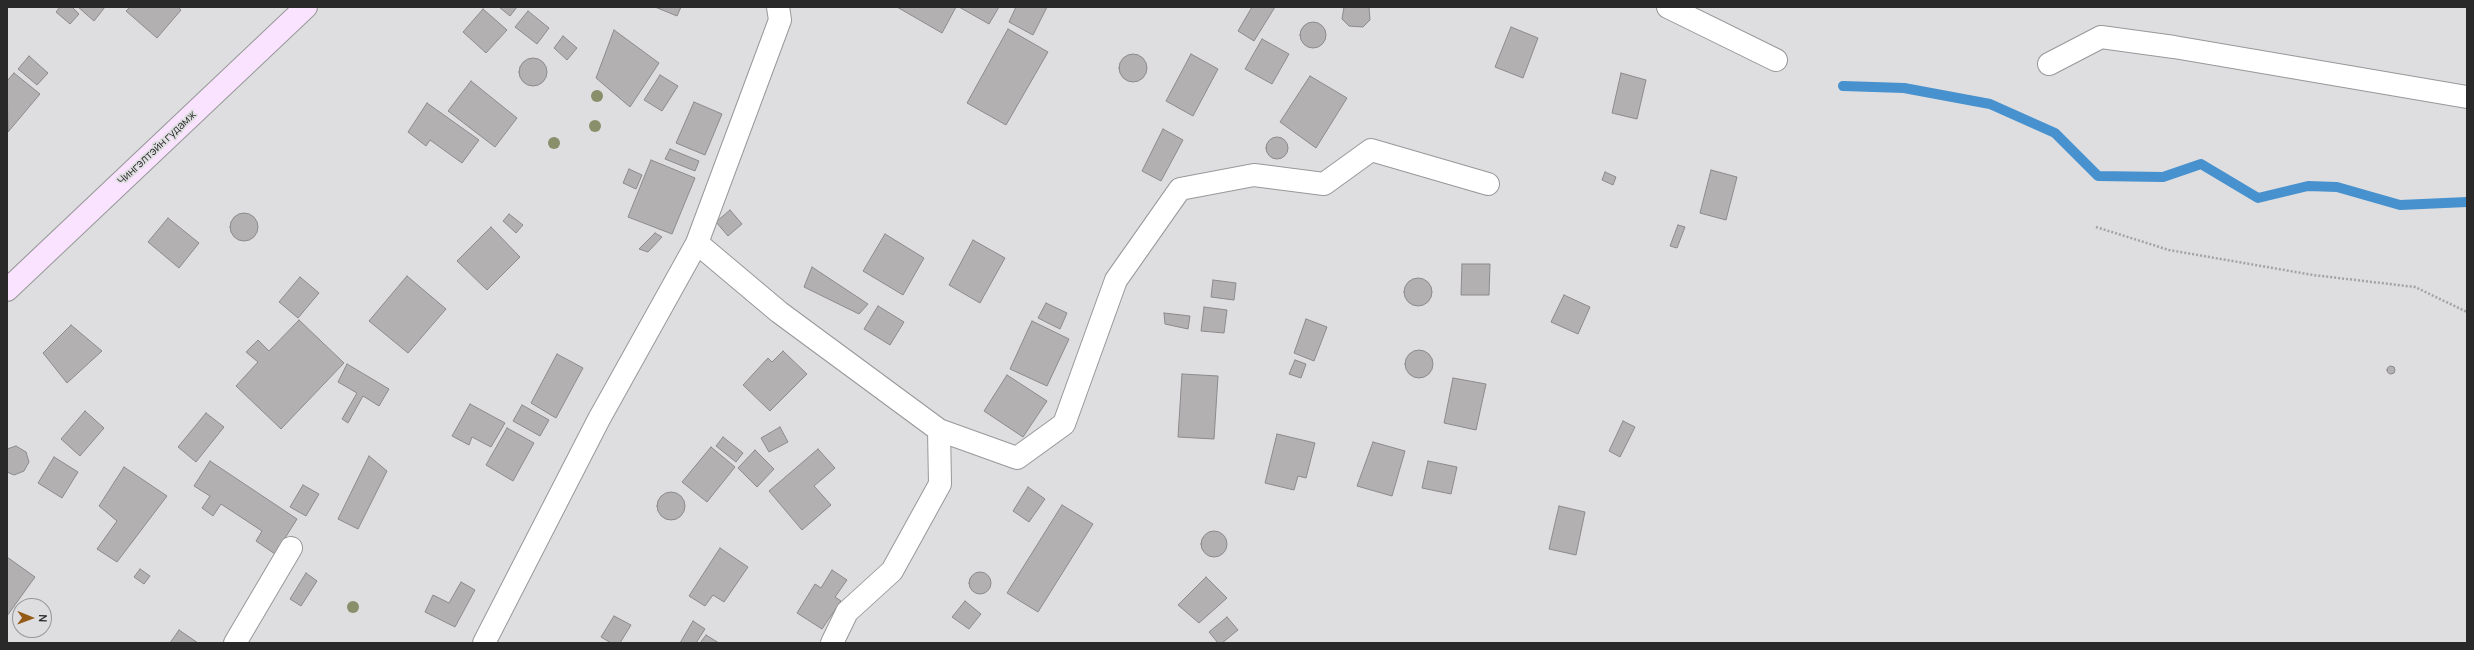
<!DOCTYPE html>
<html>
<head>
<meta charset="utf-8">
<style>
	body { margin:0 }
	#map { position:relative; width:2474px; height:650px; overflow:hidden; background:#dedee0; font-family:Manrope,sans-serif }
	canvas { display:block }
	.frame { position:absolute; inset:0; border:8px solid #29292a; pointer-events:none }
	.north { position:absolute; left:12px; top:598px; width:40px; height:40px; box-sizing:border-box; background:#dedee0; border:1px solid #969697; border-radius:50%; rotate:91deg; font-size:11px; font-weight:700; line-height:16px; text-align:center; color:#29292a }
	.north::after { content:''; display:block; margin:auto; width:14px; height:18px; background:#945b17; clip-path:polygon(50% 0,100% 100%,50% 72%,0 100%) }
</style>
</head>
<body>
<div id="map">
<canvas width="2474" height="650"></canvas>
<div class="frame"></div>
<div class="north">N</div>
</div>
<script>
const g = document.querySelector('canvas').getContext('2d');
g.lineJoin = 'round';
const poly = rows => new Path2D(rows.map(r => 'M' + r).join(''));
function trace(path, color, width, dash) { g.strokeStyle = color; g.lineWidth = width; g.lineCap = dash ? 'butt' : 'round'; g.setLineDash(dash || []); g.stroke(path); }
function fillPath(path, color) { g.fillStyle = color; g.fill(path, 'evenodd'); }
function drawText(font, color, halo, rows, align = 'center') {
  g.font = font + ' Manrope,sans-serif'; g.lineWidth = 3.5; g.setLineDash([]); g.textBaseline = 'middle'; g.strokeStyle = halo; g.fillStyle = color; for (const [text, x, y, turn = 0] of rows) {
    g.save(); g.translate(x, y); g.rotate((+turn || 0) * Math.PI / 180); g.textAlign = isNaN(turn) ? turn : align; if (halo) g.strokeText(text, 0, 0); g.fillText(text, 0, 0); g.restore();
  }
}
trace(poly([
	[1843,86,1904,88,1990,104,2055,133,2098,176,2163,177,2201,164,2258,198,2308,186,2337,187,2400,205,2467,202]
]), '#4791ce', 10);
const building = poly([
	[60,7,72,7,79,14,70,24,56,12,60,7],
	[78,7,105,7,94,21,78,7],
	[130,7,178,7,181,10,157,38,126,11,130,7],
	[499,7,517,7,510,16,499,7],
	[655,7,681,7,677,16,655,7],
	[897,7,956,7,942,33,897,7],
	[959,7,999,7,989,24,959,7],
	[1016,7,1047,7,1033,35,1009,22,1016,7],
	[1252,7,1275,7,1254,41,1238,31,1252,7],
	[1344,7,1369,7,1370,20,1363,27,1349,26,1342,19,1344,7],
	[483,9,507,30,486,53,463,32,483,9],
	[528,11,549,28,537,44,515,27,528,11],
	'1300 35a13 13 0 1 1 26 0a13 13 0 1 1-26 0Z',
	[1511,27,1538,38,1523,78,1495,67,1511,27],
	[1008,29,1048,52,1006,125,967,103,1008,29],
	[614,30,659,63,630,107,596,78,614,30],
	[563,36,577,48,567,60,554,48,563,36],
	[1262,39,1289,54,1272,84,1245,69,1262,39],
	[1191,54,1218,69,1193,116,1166,101,1191,54],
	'1119 68a14 14 0 1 1 28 0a14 14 0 1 1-28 0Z',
	[29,56,48,73,37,85,18,69,29,56],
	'519 72a14 14 0 1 1 28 0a14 14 0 1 1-28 0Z',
	[14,73,40,94,8,132,7,81,14,73],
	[1621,73,1646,80,1637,119,1612,113,1621,73],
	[660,75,678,86,662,111,644,100,660,75],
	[1310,76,1347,98,1316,148,1280,122,1310,76],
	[471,81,517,118,495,147,448,111,471,81],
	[694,102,722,114,705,155,676,143,694,102],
	[427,103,479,140,462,163,430,140,426,146,408,132,427,103],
	[1163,129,1183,140,1161,181,1142,171,1163,129],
	'1266 148a11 11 0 1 1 22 0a11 11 0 1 1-22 0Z',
	[670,149,699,161,695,171,665,159,670,149],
	[651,160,695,178,672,234,628,217,651,160],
	[629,169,642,175,636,189,623,183,629,169],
	[1711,170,1737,177,1726,220,1700,213,1711,170],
	[1605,172,1616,177,1613,185,1602,180,1605,172],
	[730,210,742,224,728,236,716,222,730,210],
	'230 227a14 14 0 1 1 28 0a14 14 0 1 1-28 0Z',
	[509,214,523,225,516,233,503,221,509,214],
	[168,218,199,243,179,268,148,242,168,218],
	[1678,225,1685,227,1677,248,1670,246,1678,225],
	[491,227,520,257,487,290,457,261,491,227],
	[655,233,662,237,648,252,639,249,655,233],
	[885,234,924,258,903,295,863,271,885,234],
	[973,240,1005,258,980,303,949,285,973,240],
	[1462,264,1490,264,1489,295,1461,295,1462,264],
	[812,267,868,304,859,314,804,287,812,267],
	[407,276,446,309,408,353,369,321,407,276],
	[300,277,319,293,298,318,279,302,300,277],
	'1404 292a14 14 0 1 1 28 0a14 14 0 1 1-28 0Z',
	[1213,280,1236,283,1234,300,1211,297,1213,280],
	[1564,295,1590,307,1578,334,1551,322,1564,295],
	[1046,303,1067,313,1060,329,1038,318,1046,303],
	[878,306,904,322,890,345,864,329,878,306],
	[1204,307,1227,310,1224,333,1201,331,1204,307],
	[1164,313,1190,316,1188,329,1165,324,1164,313],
	[1306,319,1327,327,1314,361,1294,353,1306,319],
	[299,320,344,363,281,429,236,386,258,362,246,352,258,340,269,351,299,320],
	[1032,321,1069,339,1047,386,1010,369,1032,321],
	[71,325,102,351,67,383,43,353,71,325],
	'1405 364a14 14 0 1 1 28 0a14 14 0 1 1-28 0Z',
	[783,351,807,374,770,411,743,385,768,358,772,362,783,351],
	[557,354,583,368,556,418,531,403,557,354],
	[1295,360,1306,364,1301,378,1289,374,1295,360],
	[347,364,389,389,379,406,363,396,348,423,342,419,357,393,338,382,347,364],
	'2387 370a4 4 0 1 1 8 0a4 4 0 1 1-8 0Z',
	[1182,374,1218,376,1214,439,1178,437,1182,374],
	[1007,375,1047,401,1023,437,984,411,1007,375],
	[1453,378,1486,384,1476,430,1444,423,1453,378],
	[470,404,505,423,491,447,472,437,469,445,452,436,470,404],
	[522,405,549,420,540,436,513,421,522,405],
	[85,411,104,428,80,456,61,439,85,411],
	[206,413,224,427,196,462,178,447,206,413],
	[1623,421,1635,427,1620,457,1609,451,1623,421],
	[780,427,788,442,769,452,761,438,780,427],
	[507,428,534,443,513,481,486,465,507,428],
	[1277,434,1315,443,1306,478,1298,476,1294,490,1265,483,1277,434],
	[723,437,743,453,736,462,716,446,723,437],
	[1373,442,1405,451,1392,496,1357,486,1373,442],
	[16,446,26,452,29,462,24,471,14,475,7,472,7,449,16,446],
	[711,447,735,467,707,502,682,482,711,447],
	[818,449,835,468,814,486,831,505,802,530,769,491,818,449],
	[755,450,774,469,757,487,738,468,755,450],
	[369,456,387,471,358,529,338,519,369,456],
	[54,457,78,472,62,498,38,483,54,457],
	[210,461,297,519,275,554,256,541,262,531,221,504,213,516,202,508,210,496,194,486,210,461],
	[1428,461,1457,467,1451,494,1422,488,1428,461],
	[124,467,167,496,117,562,97,549,117,521,99,506,124,467],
	[303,485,319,494,306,516,290,507,303,485],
	[1028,487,1045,499,1029,522,1013,511,1028,487],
	'657 506a14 14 0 1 1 28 0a14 14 0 1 1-28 0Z',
	[1062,505,1093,524,1038,612,1007,593,1062,505],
	[1559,506,1585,512,1576,555,1549,549,1559,506],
	'1201 544a13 13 0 1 1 26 0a13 13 0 1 1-26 0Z',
	[720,548,748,567,724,602,713,595,705,606,689,596,720,548],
	[7,557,35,577,7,616,7,557],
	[140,569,150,576,144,584,134,577,140,569],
	[832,570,847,580,835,597,841,601,822,629,797,613,815,584,821,588,832,570],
	'969 583a11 11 0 1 1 22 0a11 11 0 1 1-22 0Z',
	[306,573,317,581,301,606,290,599,306,573],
	[1206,577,1227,598,1199,623,1178,605,1206,577],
	[461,582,475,590,455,627,425,612,433,595,449,603,461,582],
	[965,601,981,614,969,629,952,617,965,601],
	[614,616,631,625,620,643,611,643,601,637,614,616],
	[1227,617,1238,630,1222,643,1218,643,1209,632,1227,617],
	[693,621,705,629,696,643,680,643,693,621],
	[179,630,198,643,170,643,179,630],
	[706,635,719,643,700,643,706,635]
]);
fillPath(building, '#b2b0b0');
trace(building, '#8c8a8a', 1);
const street = poly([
	[1668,7,1776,60],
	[2049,64,2101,37,2174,47,2467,97],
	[697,243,779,312,939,430,1017,458,1064,424,1116,280,1180,189,1254,175,1324,184,1371,150,1488,184],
	[235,643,291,548],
	[484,643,599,419,697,243,780,20,778,7],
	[832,643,847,612,892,571,940,484,939,430]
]);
const secondary = poly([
	[7,290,306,7]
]);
trace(street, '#979899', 24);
trace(secondary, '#979899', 24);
trace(poly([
	[2096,227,2169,250,2313,275,2415,287,2467,312]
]), '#a3a3a5', 2.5, [2, 2]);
trace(street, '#fff', 22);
trace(secondary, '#fae3fe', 22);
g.fillStyle = '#888f6a';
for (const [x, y] of [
	[597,96],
	[595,126],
	[554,143],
	[353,607]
]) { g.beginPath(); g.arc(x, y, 6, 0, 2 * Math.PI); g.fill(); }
drawText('11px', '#29292a', '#dedee0', [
	["Чингэлтэйн гудамж",157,148,-43]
]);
</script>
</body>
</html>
